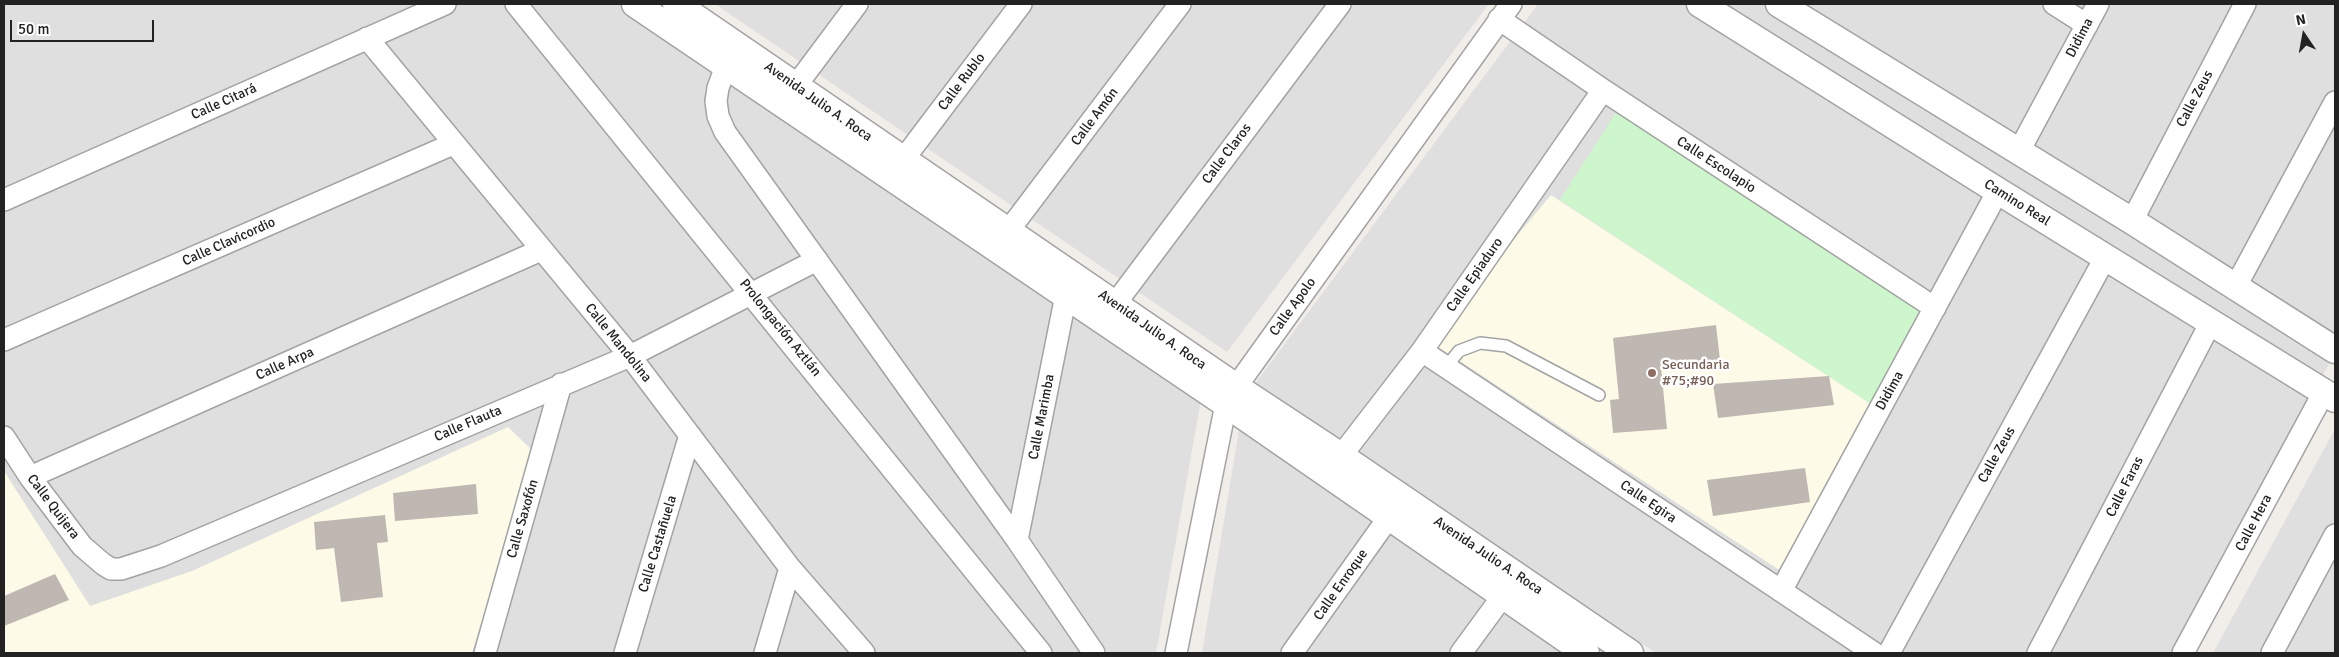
<!DOCTYPE html>
<html>
<head>
<meta charset="utf-8">
<style>
	body { margin:0 }
	#map { position:relative; width:2339px; height:657px; overflow:hidden; background:#f1eeea; font-family:Signika,sans-serif }
	canvas { display:block }
	.frame { position:absolute; inset:0; border:5px solid #222; pointer-events:none }
	.north { position:absolute; left:2279px; top:10px; width:50px; height:50px; -webkit-text-stroke:4px #fff; paint-order:stroke; rotate:348deg; font-size:14px; font-weight:700; line-height:20px; text-align:center; color:#222 }
	.north::after { content:''; display:block; margin:auto; width:18px; height:22px; background:#222; clip-path:polygon(50% 0,100% 100%,50% 72%,0 100%) }
	.scale { position:absolute; left:10px; top:20px; width:144px; height:22px; box-sizing:border-box; border:2px solid #222; border-top:0; padding-left:6px; font-size:15px; line-height:18px; white-space:nowrap; color:#222; -webkit-text-stroke:4px #fff; paint-order:stroke }
</style>
</head>
<body>
<div id="map">
<canvas width="2339" height="657"></canvas>
<div class="frame"></div>
<div class="north">N</div>
<div class="scale">50 m</div>
</div>
<script>
const g = document.querySelector('canvas').getContext('2d');
g.lineJoin = 'round';
function fillPath(path, color) { g.fillStyle = color; g.fill(path, 'evenodd'); }
const poly = rows => new Path2D(rows.map(r => 'M' + r).join(''));
function trace(path, color, width, dash) { g.strokeStyle = color; g.lineWidth = width; g.lineCap = dash ? 'butt' : 'round'; g.setLineDash(dash || []); g.stroke(path); }
function drawText(font, color, halo, rows, align = 'center') {
  g.font = font + ' Signika,sans-serif'; g.lineWidth = 5; g.setLineDash([]); g.textBaseline = 'middle'; g.strokeStyle = halo; g.fillStyle = color; for (const [text, x, y, turn = 0] of rows) {
    g.save(); g.translate(x, y); g.rotate((+turn || 0) * Math.PI / 180); g.textAlign = isNaN(turn) ? turn : align; if (halo) g.strokeText(text, 0, 0); g.fillText(text, 0, 0); g.restore();
  }
}
fillPath(poly([
	[4,4,624,4,1201,400,1156,653,4,653],
	[715,4,1489,4,1227,352],
	[1538,4,2335,4,2335,353,2171,653,1656,653,1254,385],
	[2335,429,2335,653,2213,653],
	[1239,430,1562,653,1202,653]
]), '#e0dfdf');
fillPath(poly([
	[1551,195,1874,406,1781,571,1429,341],
	[508,427,536,454,472,653,4,653,4,471,90,606,192,571]
]), '#fdfbe7');
fillPath(poly([
	[1617,111,1924,314,1874,406,1560,200]
]), '#cdf6cc');
fillPath(poly([
	[1716,325,1720,360,1661,367,1667,429,1613,433,1610,400,1619,399,1613,338],
	[1829,376,1834,405,1718,418,1713,384],
	[1805,468,1810,502,1713,516,1707,480],
	[476,484,478,514,395,521,393,493],
	[385,515,388,542,377,543,383,597,341,602,334,548,316,550,314,522],
	[55,574,69,600,4,626,4,596]
]), '#bfb7b2');
const service = poly([
	[1446,367,1459,351,1480,343,1506,346,1599,395]
]);
const minor = poly([
	[516,4,1041,653],
	[2054,4,2087,25],
	[1499,19,1603,90,1935,308],
	[367,38,630,356,790,568,864,653],
	[726,66,718,88,716,101,718,116,725,132,1017,540,1094,653],
	[795,87,857,4],
	[2019,151,2098,4],
	[903,160,1021,4],
	[4,200,445,4],
	[2132,221,2245,4],
	[1009,230,1180,4],
	[2236,286,2335,102],
	[1115,304,1340,4],
	[4,340,453,144],
	[1422,351,1874,653],
	[4,437,30,477,82,546,103,564,111,569,121,569,161,556,630,356,817,260],
	[1341,456,1422,351,1603,90],
	[30,477,541,250],
	[1017,540,1066,295],
	[1781,591,1998,191],
	[485,653,561,384],
	[625,653,690,435],
	[765,653,790,568],
	[1176,653,1226,404,1236,387,1511,4],
	[1292,653,1389,517],
	[1461,653,1502,597],
	[1889,653,2105,258],
	[2038,653,2211,322],
	[2183,653,2324,392],
	[2272,653,2335,535]
]);
const tertiary = poly([
	[635,4,1226,404,1586,653],
	[676,4,1236,387,1341,456,1630,653],
	[1700,4,1998,191,2335,399],
	[1779,4,2132,221,2335,350]
]);
trace(service, '#a3a3a3', 14);
trace(minor, '#a3a3a3', 24);
trace(tertiary, '#a3a3a3', 29);
trace(service, '#fff', 11);
trace(minor, '#fff', 21);
trace(tertiary, '#fff', 26);
for (const [x, y, r, color] of [
	[1652,373,5,"#8d6e63"]
]) { const dot = new Path2D(); dot.arc(x, y, r, 0, 2 * Math.PI); g.fillStyle = color; g.fill(dot); trace(dot, '#fff', 2); }
drawText('14px', '#222', '#fff', [
	["Didima",2080,38,-62],
	["Calle Rublo",962,82,-53],
	["Calle Zeus",2195,99,-62],
	["Calle Citará",224,102,-24],
	["Avenida Julio A. Roca",818,102,35],
	["Calle Amón",1095,117,-53],
	["Calle Claros",1227,154,-53],
	["Calle Escolapio",1716,165,33],
	["Camino Real",2017,203,32],
	["Calle Clavicordio",229,242,-24],
	["Calle Epiaduro",1475,275,-55],
	["Calle Apolo",1293,307,-54],
	["Prolongación Aztlán",780,328,51],
	["Avenida Julio A. Roca",1152,330,35],
	["Calle Mandolina",618,343,51],
	["Calle Arpa",285,364,-24],
	["Didima",1890,391,-61],
	["Calle Marimba",1042,417,-79],
	["Calle Flauta",468,424,-23],
	["Calle Zeus",1997,455,-61],
	["Calle Faras",2125,487,-63],
	["Calle Egira",1648,502,34],
	["Calle Quijera",53,507,53],
	["Calle Saxofón",523,519,-74],
	["Calle Hera",2254,523,-62],
	["Calle Castañuela",658,544,-73],
	["Avenida Julio A. Roca",1488,556,34],
	["Calle Enroque",1341,585,-55]
]);
drawText('14px', '#785e54', '#fff', [
	["Secundaria",1662,365],
	["#75;#90",1662,381]
], 'left');
</script>
</body>
</html>
